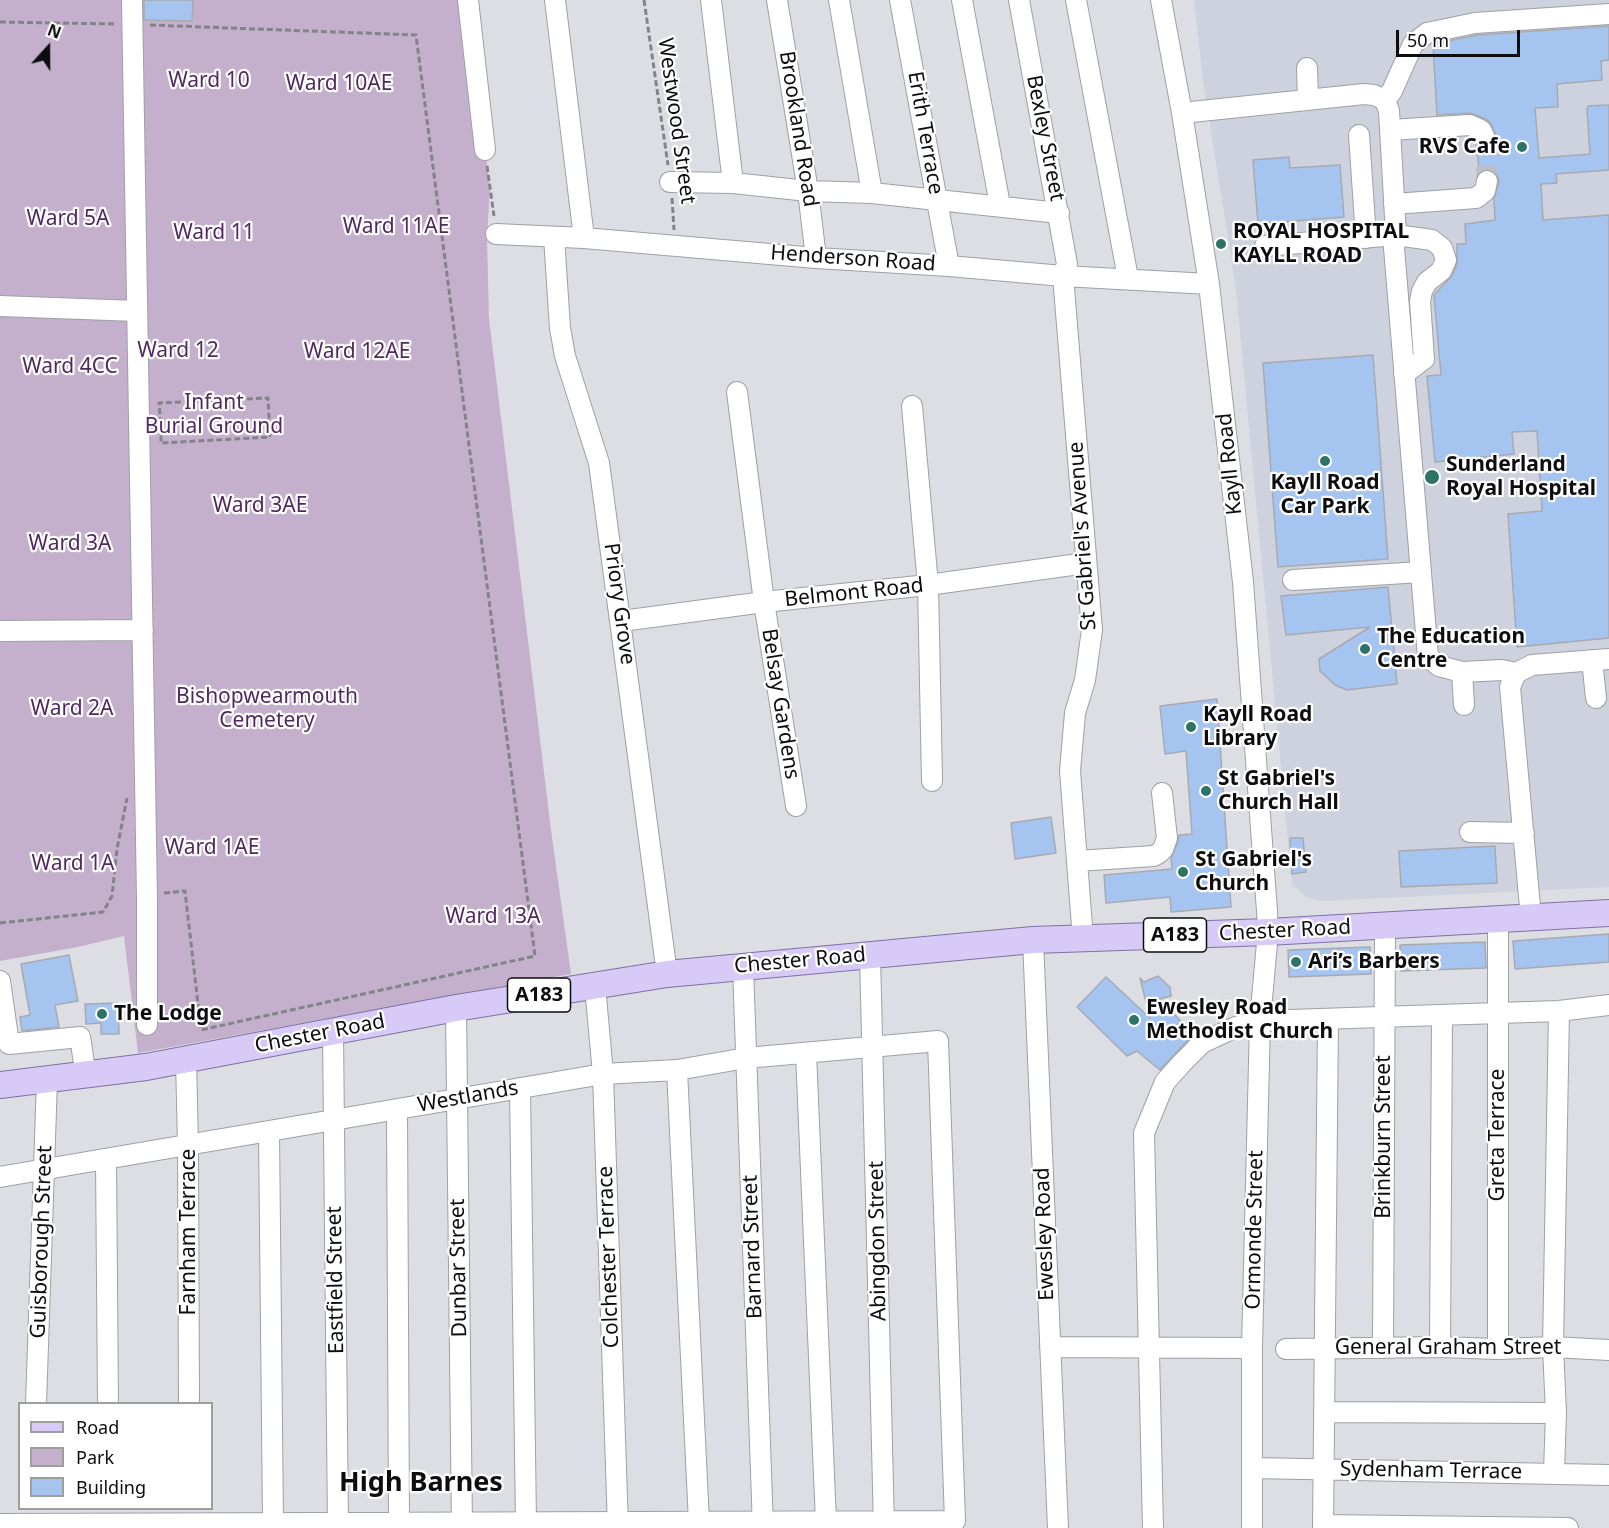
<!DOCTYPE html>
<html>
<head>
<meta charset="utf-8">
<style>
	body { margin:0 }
	#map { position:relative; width:1609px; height:1528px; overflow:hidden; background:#dcdee4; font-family:"Noto Sans",sans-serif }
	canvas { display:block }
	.legend { position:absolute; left:18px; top:1402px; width:195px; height:108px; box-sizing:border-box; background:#fff; border:2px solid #9e9e9f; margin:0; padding:8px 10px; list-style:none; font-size:18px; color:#0d0d10 }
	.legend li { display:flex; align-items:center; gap:12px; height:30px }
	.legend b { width:30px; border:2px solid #9e9e9f }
	.north { position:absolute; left:18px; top:18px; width:60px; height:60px; -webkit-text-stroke:4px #fff; paint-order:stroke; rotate:21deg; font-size:16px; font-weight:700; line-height:24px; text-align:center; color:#0d0d10 }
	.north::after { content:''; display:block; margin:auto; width:21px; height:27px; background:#0d0d10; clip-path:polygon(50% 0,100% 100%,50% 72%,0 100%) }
	.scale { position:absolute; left:1396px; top:30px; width:124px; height:27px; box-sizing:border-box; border:3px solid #0d0d10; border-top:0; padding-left:8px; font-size:18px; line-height:21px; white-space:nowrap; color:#0d0d10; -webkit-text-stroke:4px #fff; paint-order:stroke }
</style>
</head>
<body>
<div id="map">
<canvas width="1609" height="1528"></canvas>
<ul class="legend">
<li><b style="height:8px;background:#d7caf7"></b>Road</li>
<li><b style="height:16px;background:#c4b0cc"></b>Park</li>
<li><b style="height:16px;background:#a6c4f0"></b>Building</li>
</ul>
<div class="north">N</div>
<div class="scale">50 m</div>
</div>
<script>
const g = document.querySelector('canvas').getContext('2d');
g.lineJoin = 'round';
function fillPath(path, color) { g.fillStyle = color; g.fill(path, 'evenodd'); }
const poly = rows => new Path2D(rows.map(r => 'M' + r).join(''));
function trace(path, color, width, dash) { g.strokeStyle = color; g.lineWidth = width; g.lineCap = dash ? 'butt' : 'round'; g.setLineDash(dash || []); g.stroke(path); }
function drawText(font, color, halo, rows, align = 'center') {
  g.font = font + ' "Noto Sans",sans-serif'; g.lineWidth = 4.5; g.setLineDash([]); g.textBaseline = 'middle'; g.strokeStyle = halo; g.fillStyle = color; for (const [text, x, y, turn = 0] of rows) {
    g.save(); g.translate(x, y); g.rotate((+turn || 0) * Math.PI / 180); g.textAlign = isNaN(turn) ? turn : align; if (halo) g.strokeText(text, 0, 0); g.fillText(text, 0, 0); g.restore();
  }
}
fillPath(poly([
	[1194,0,1609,0,1609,887,1321,901,1306,897,1292,884,1236,289,1203,81]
]), '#ced1de');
fillPath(poly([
	[0,0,468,0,490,189,487,238,489,319,551,830,571,974,138,1053,124,936,78,947,0,961]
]), '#c4b0cc');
const building = poly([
	[144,0,193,0,192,21,144,20,144,0],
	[1609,26,1609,60,1601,61,1602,80,1557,84,1558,107,1535,108,1539,158,1590,154,1587,109,1588,106,1609,105,1609,170,1556,174,1557,183,1541,184,1543,220,1609,215,1609,638,1517,647,1508,514,1542,511,1537,431,1512,432,1514,454,1435,462,1427,376,1441,375,1434,295,1452,276,1457,264,1457,244,1466,244,1465,224,1495,220,1494,198,1499,183,1498,177,1494,172,1489,169,1479,172,1477,146,1483,148,1489,147,1494,142,1496,136,1491,124,1486,119,1470,113,1437,115,1433,44,1477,35,1609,26],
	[1289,157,1290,168,1340,165,1344,217,1258,224,1253,160,1289,157],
	[1373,355,1388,559,1278,567,1263,363,1373,355],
	[1388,587,1397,684,1347,690,1335,685,1320,671,1319,659,1370,627,1286,635,1281,596,1388,587],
	[1217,699,1231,907,1171,912,1170,897,1106,903,1104,875,1172,869,1171,858,1178,842,1179,835,1192,834,1186,751,1165,754,1160,706,1217,699],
	[1051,817,1056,853,1015,859,1011,823,1051,817],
	[1290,838,1303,838,1306,872,1292,874,1290,838],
	[1495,846,1497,883,1401,887,1399,851,1495,846],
	[1609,934,1609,962,1515,969,1513,941,1609,934],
	[1485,942,1486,968,1401,971,1400,945,1485,942],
	[1370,947,1371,974,1289,977,1288,950,1370,947],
	[69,955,78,1001,55,1005,59,1027,22,1031,20,1017,30,1015,21,964,69,955],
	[1158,976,1170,987,1171,996,1160,999,1187,1028,1189,1039,1160,1070,1137,1051,1127,1056,1077,1007,1106,977,1150,1018,1140,978,1144,982,1158,976],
	[118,1003,119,1034,101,1034,101,1023,86,1024,85,1004,118,1003]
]);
fillPath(building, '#a6c4f0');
trace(building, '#a7aab0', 1.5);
trace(poly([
	[1484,136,1487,181]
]), '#bdbfc4', 20, [20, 10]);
const minor = poly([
	[132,0,147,898,147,1025],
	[468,0,485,150],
	[555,0,584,238],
	[711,0,733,183],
	[777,0,808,191,816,258],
	[839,0,872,193],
	[900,0,949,266],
	[962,0,1000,205],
	[1019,0,1067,264,1063,276,1092,630,1085,680,1075,713,1070,771,1083,939],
	[1076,0,1128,278],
	[1161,0,1182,113,1209,284,1243,582,1267,911,1268,932,1260,1021,1252,1348,1252,1528],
	[1307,68,1308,100],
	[1385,100,1389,111,1396,235,1394,248,1428,657,1439,666,1462,672,1502,670,1516,673],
	[1182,113,1364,94,1374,95,1385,100,1392,91,1413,44,1427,33,1475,23,1609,14],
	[1390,130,1470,125,1481,130,1484,136],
	[1359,135,1366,238],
	[670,182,733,183,808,191,872,193,1059,213],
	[1394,204,1476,198,1485,191,1487,181],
	[496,234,584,238,816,258,949,266,1063,276,1209,284],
	[554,237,560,328,565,356,599,463,667,974],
	[1265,246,1396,235,1432,240,1442,248,1446,260,1441,271,1427,282,1422,291,1420,301,1424,359,1404,374],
	[0,306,137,311],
	[737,392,764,602,796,806],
	[912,406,928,585,932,781],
	[1293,580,1421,572],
	[622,621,764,602,928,585,1086,563],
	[0,631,143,630],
	[1592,660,1596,698],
	[1462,672,1464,705],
	[1470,832,1524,833],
	[1077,861,1154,856,1159,853,1163,849,1167,838,1162,793],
	[1531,918,1510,687,1516,673,1532,665,1609,659],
	[1498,921,1498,1349],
	[1033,940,1058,1528],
	[870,955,884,1528],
	[743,967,763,1528],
	[0,981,9,1044,80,1037,86,1076],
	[595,986,603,1074,618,1528],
	[456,1008,462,1528],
	[333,1031,338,1528],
	[806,1053,826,1522],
	[186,1060,188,1145,189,1404],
	[677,1070,699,1522],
	[520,1088,526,1523],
	[397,1109,399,1523],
	[269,1131,273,1523],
	[106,1159,108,1404],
	[0,1177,603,1074,677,1070,746,1058,938,1041,955,1521,0,1524],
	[1050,1347,1252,1348],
	[1440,1347,1442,1016],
	[1383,1348,1385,926],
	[1286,1349,1440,1347,1498,1349,1553,1347,1609,1350],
	[36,1404,47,1080],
	[1324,1412,1556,1413],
	[1253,1468,1609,1475],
	[1554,1473,1556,1413,1553,1347,1559,1011],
	[1323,1525,1568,1528],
	[1153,1528,1144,1133,1165,1082,1183,1062,1202,1043,1236,1027,1260,1021,1559,1011,1609,1005],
	[1323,1528,1328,1019]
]);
const major = poly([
	[0,1085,146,1067,456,1008,667,974,1033,940,1268,932,1609,913]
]);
trace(minor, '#9fa0a6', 22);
trace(major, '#7f71a2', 28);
trace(poly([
	[644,0,668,165],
	[0,22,116,24],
	[150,25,416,35,535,956,201,1030,185,891,164,893],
	[487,166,494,216],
	[672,198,674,230],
	[156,427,161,427,159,403,268,398,270,437,161,443,161,427],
	[0,923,103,912,112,896,117,849,127,798]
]), '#838489', 3, [6, 3]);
trace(minor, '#fff', 20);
trace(major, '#d7caf7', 26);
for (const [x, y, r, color] of [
	[1522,147,6,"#2e7368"],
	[1221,244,6,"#2e7368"],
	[1325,461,6,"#2e7368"],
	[1432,477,8,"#2e7368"],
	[1365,649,6,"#2e7368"],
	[1191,727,6,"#2e7368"],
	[1206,791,6,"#2e7368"],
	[1183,872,6,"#2e7368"],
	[1296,962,6,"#2e7368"],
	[102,1014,6,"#2e7368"],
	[1134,1020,6,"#2e7368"]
]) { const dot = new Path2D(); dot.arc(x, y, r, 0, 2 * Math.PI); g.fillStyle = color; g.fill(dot); trace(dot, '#fff', 2); }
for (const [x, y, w] of [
	[1175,935,63],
	[539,995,63]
]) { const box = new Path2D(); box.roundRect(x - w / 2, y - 17, w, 34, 4.5); g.fillStyle = '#fff'; g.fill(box); trace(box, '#0d0d10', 1.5); }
drawText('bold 20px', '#0d0d10', null, [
	["A183",1175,935],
	["A183",539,995]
]);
drawText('21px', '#51295f', '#fff', [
	["Ward 10",209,81],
	["Ward 10AE",339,84],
	["Ward 5A",68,219],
	["Ward 11AE",396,227],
	["Ward 11",214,233],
	["Ward 12",178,351],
	["Ward 12AE",357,352],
	["Ward 4CC",70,367],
	["Infant",214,403],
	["Burial Ground",214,427],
	["Ward 3AE",260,506],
	["Ward 3A",70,544],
	["Bishopwearmouth",267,697],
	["Cemetery",267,721],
	["Ward 2A",72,709],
	["Ward 1AE",212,848],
	["Ward 1A",73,864],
	["Ward 13A",493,917]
]);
drawText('21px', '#0d0d10', '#fff', [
	["Westwood Street",676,121,82],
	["Brookland Road",798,129,81],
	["Erith Terrace",925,133,80],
	["Bexley Street",1045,138,79],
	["Henderson Road",853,259,4],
	["Kayll Road",1230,464,-96],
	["St Gabriel's Avenue",1083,536,-94],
	["Belmont Road",854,593,-6],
	["Priory Grove",619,604,82],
	["Belsay Gardens",780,704,81],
	["Chester Road",1285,931,-3],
	["Chester Road",800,961,-5],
	["Chester Road",320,1034,-11],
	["Westlands",468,1097,-10],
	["Greta Terrace",1498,1135,-90],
	["Brinkburn Street",1384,1137,-90],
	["Ormonde Street",1255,1230,-89],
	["Farnham Terrace",189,1232,-90],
	["Ewesley Road",1045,1234,-92],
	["Abingdon Street",878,1241,-91],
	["Guisborough Street",42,1242,-88],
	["Barnard Street",753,1247,-92],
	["Colchester Terrace",609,1257,-92],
	["Dunbar Street",459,1268,-91],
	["Eastfield Street",336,1280,-91],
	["General Graham Street",1448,1348],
	["Sydenham Terrace",1431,1471,1]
]);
drawText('bold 21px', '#0d0d10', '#fff', [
	["RVS Cafe",1510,147,"right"],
	["ROYAL HOSPITAL",1233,232],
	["KAYLL ROAD",1233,256],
	["Sunderland",1446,465],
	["Royal Hospital",1446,489],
	["Kayll Road",1325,483,"center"],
	["Car Park",1325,507,"center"],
	["The Education",1377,637],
	["Centre",1377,661],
	["Kayll Road",1203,715],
	["Library",1203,739],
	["St Gabriel's",1218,779],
	["Church Hall",1218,803],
	["St Gabriel's",1195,860],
	["Church",1195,884],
	["Ari’s Barbers",1308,962],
	["Ewesley Road",1146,1008],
	["Methodist Church",1146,1032],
	["The Lodge",114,1014]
], 'left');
drawText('bold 27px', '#0d0d10', '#fff', [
	["High Barnes",421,1483]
]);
</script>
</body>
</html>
